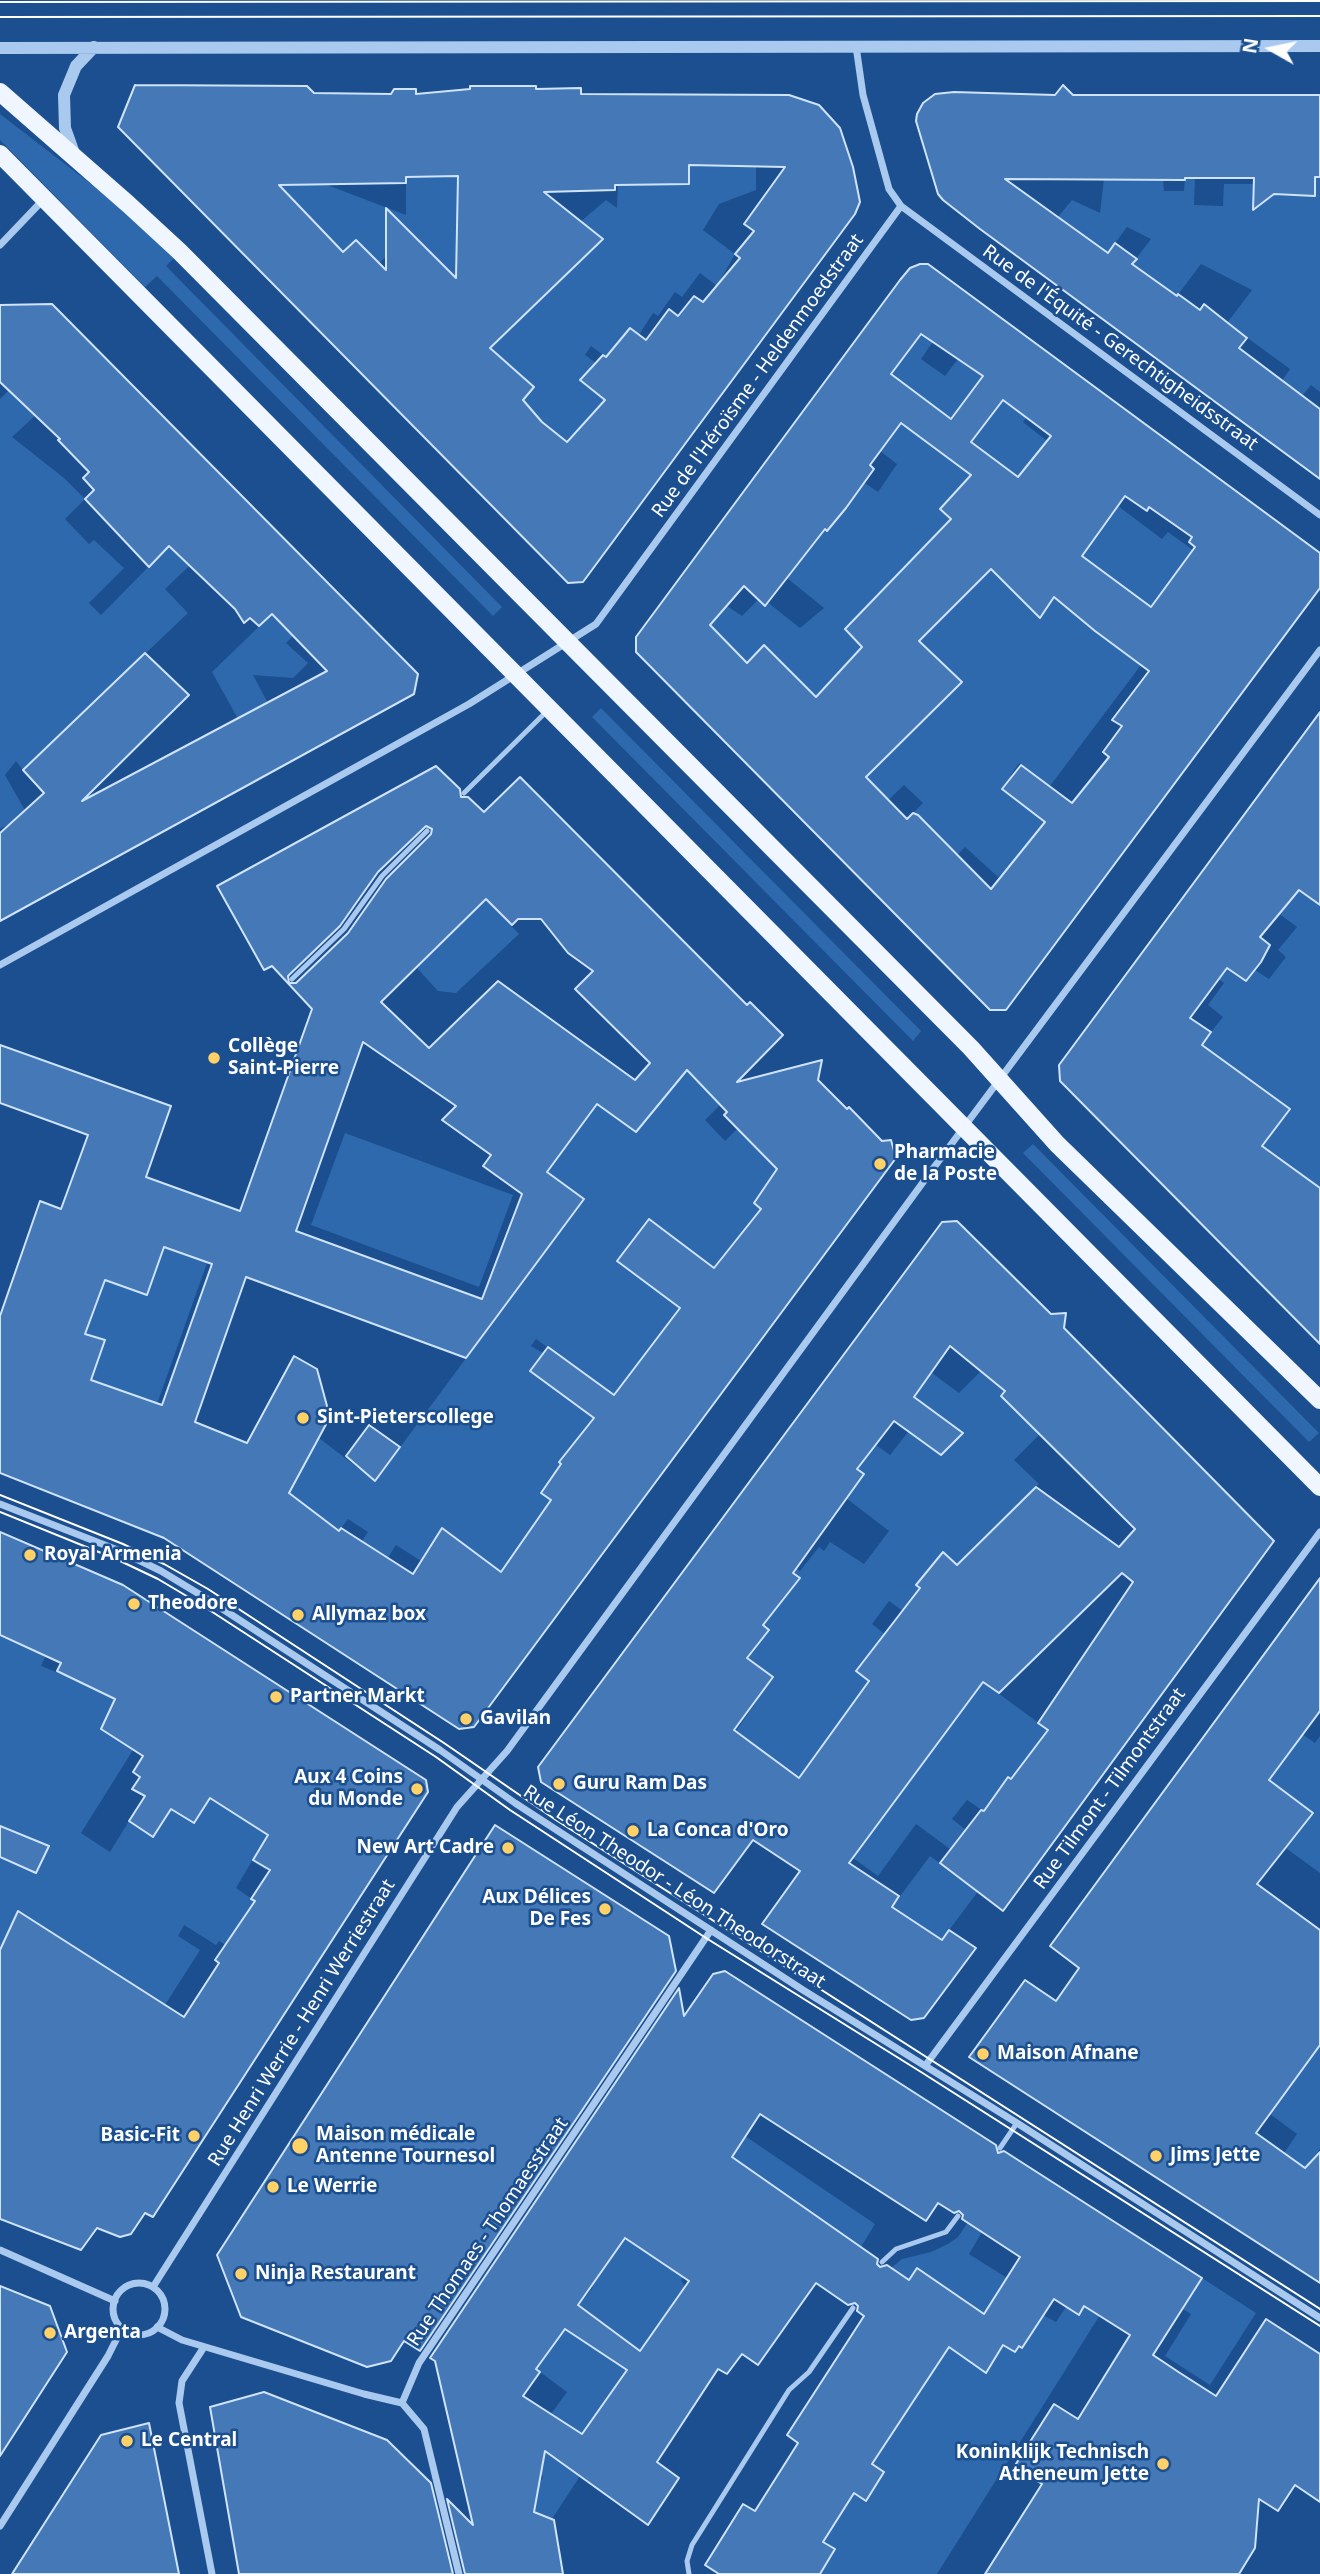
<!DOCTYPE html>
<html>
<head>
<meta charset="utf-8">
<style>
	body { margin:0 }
	#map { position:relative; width:1320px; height:2574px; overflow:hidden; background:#1b4f8f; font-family:"Noto Sans",sans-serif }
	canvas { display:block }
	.north { position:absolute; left:1236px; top:14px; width:70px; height:70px; -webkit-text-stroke:5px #1b4f8f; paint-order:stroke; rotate:279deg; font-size:19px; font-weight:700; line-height:28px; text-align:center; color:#fff }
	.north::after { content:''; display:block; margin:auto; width:24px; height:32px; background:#fff; clip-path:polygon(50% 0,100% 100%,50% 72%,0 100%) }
</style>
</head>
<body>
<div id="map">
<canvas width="1320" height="2574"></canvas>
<div class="north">N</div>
</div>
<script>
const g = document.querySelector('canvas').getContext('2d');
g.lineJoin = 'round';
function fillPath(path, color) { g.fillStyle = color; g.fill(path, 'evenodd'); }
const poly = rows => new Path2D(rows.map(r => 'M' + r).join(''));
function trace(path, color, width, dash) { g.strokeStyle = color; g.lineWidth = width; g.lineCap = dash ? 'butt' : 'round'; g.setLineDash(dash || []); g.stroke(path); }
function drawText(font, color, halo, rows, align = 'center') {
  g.font = font + ' "Noto Sans",sans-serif'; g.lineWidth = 5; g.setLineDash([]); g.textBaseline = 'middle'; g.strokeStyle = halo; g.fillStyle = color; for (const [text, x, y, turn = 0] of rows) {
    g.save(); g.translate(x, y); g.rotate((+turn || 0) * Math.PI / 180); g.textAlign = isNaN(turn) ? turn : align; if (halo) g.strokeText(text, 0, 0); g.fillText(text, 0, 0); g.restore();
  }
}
fillPath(poly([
	[0,114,100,191,175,257,166,266,502,607,493,616,157,276,145,287,0,140],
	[406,141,457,168,457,220,469,266,443,292,399,243,371,272,355,255,363,247,356,240,343,252,274,184,288,170,406,215],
	[689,163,756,163,756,190,719,204,703,230,735,254,717,286,700,273,682,297,675,292,658,316,653,313,639,335,637,380,591,346,585,355,596,363,580,381,605,400,566,441,561,437,557,440,499,426,534,387,515,370,513,371,491,348,535,303,558,241,606,200,617,208,618,182,652,185,689,184],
	[1134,169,1134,180,1163,180,1164,191,1184,191,1185,178,1195,178,1194,205,1223,206,1224,184,1254,184,1254,199,1268,199,1273,195,1314,196,1315,177,1320,177,1320,392,1311,385,1302,396,1282,381,1290,369,1227,323,1252,290,1201,264,1174,300,1150,277,1132,264,1151,239,1127,227,1108,253,1058,217,1072,200,1100,213,1104,179],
	[921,321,939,333,921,359,945,376,958,359,983,376,951,419,922,439,984,485,845,629,863,648,837,674,833,683,817,698,754,678,739,654,721,636,703,627,715,619,727,606,742,616,761,597,800,628,824,608,787,578,805,554,815,522,827,530,865,483,878,492,897,464,871,444,891,374],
	[12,387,37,414,12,437,64,478,85,499,65,519,89,544,94,540,124,568,89,603,101,615,184,531,204,552,165,589,188,613,23,770,16,761,5,775,27,814,0,829,0,399],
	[1003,400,1027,417,1023,422,1047,441,1010,487,994,459,971,442],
	[1118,506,1162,539,1168,532,1193,550,1182,593,1168,583,1151,607,1095,631,1141,665,1050,786,1019,763,1011,775,1060,815,998,877,965,847,953,859,913,813,923,803,904,785,882,806,860,784,962,683,919,641,1001,559,1029,587,1020,598,1029,607,1043,588,1071,611,1081,556],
	[273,613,293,636,286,643,308,663,293,678,253,675,268,703,238,719,212,672],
	[601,708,921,1031,913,1041,592,717],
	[1286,879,1320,905,1320,1230,1318,1187,1263,1146,1289,1109,1253,1082,1217,1117,1147,1026,1211,1032,1223,1017,1208,1005,1224,983,1208,971,1205,952,1245,981,1255,970,1269,979,1286,957,1278,950,1297,927,1262,901],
	[486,899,519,934,456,993,438,991,416,967],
	[688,1050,712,1088,708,1093,720,1105,705,1120,725,1141,743,1123,783,1171,763,1190,754,1203,761,1209,714,1268,649,1219,617,1261,687,1314,651,1347,638,1363,622,1402,536,1339,531,1346,543,1353,531,1371,603,1425,584,1450,574,1443,559,1462,569,1470,559,1468,544,1488,542,1494,551,1500,533,1524,534,1525,509,1577,442,1528,425,1554,466,1584,395,1601,421,1561,396,1545,382,1567,356,1550,368,1532,348,1519,339,1531,282,1506,319,1438,375,1481,584,1199,547,1172,597,1104,636,1132,677,1082],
	[345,1133,513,1195,479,1287,311,1225],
	[1033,1144,1319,1433,1309,1442,1023,1153],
	[164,1247,207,1263,157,1404,121,1444,89,1378,104,1340,85,1334,105,1280,147,1295],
	[928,1370,959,1393,981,1371,1005,1391,1001,1396,1015,1410,1022,1403,1056,1418,1014,1460,1039,1484,947,1574,933,1564,916,1584,928,1593,907,1614,889,1601,872,1624,897,1644,799,1778,736,1731,756,1702,736,1686,762,1692,773,1678,747,1658,751,1616,793,1566,800,1571,819,1547,824,1551,830,1542,864,1564,889,1531,846,1498,864,1474,857,1469,876,1445,890,1455,909,1431,932,1411,914,1397],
	[40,1631,54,1636,41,1666,76,1680,129,1667,101,1729,133,1750,81,1833,110,1852,129,1821,171,1809,194,1823,210,1798,283,1844,266,1870,252,1861,236,1888,255,1901,235,1930,239,1953,219,1941,216,1945,184,1925,178,1936,200,1950,165,2005,18,1911,0,1950,0,1857,36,1873,43,1858,3,1840,8,1829,0,1826,0,1633,31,1650],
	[983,1682,1055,1735,1017,1783,1008,1777,985,1812,967,1800,952,1819,966,1830,950,1849,916,1824,878,1876,853,1858],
	[1302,1734,1315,1743,1320,1736,1320,1873,1239,1814,1287,1821,1300,1803,1269,1780],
	[930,1856,945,1867,948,1865,988,1878,935,1949,909,1934,917,1923,892,1907],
	[1320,2045,1320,2149,1305,2168,1284,2153,1297,2134,1270,2114],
	[745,2136,875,2224,861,2247,755,2173,681,2280,685,2287,582,2434,552,2415,534,2439,522,2394,551,2414,567,2392,536,2369,565,2329,571,2315,593,2287,584,2281,601,2255,610,2261,625,2238],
	[968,2222,982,2232,969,2254,1007,2278,958,2354,986,2373,1003,2345,1015,2352,1019,2346,1022,2348,1043,2315,1056,2322,1066,2307,1079,2314,1090,2297,1105,2307,937,2574,820,2574,835,2549,823,2542,854,2493,866,2501,872,2464,889,2440,879,2433,890,2416,901,2422,917,2397,907,2390,941,2360,972,2306,917,2269,909,2280,891,2268,902,2259,931,2252,948,2244,958,2237],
	[1202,2278,1256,2313,1210,2385,1165,2356,1191,2314,1183,2309],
	[538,2446,580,2476,552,2519,534,2512,539,2486,543,2476,521,2463]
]), '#2e69ad');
const building = poly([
	[135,85,307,86,314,93,391,94,394,89,416,89,416,94,470,89,470,86,536,86,536,89,581,88,581,94,789,95,819,105,840,128,853,167,860,202,855,214,583,582,568,583,118,127,135,85],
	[689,165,785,167,744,224,754,231,735,254,740,258,703,302,694,296,678,316,669,309,646,340,630,328,606,357,603,355,580,380,605,400,567,442,542,422,523,400,534,387,490,348,603,239,544,192,615,190,615,185,689,184,689,165],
	[458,176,456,278,386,208,386,270,356,240,343,252,279,185,406,183,406,177,458,176],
	[1063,85,1073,95,1320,95,1320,177,1315,177,1315,196,1274,194,1253,210,1254,178,1185,178,1185,180,1005,179,1108,253,1115,243,1137,259,1132,264,1177,296,1178,294,1200,310,1204,304,1247,338,1239,348,1320,409,1320,479,980,229,943,200,938,194,916,121,917,114,923,103,935,94,954,92,1055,95,1063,85],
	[920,264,928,264,1320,553,1320,588,1006,1010,990,1010,636,652,636,637,900,280,910,268,920,264],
	[921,334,983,376,951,419,891,374,921,334],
	[1003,400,1051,436,1018,477,971,442,1003,400],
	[901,423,971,475,940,509,951,519,845,629,862,647,816,697,764,645,747,663,710,625,744,586,765,606,825,529,827,531,846,508,874,469,870,465,901,423],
	[1125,496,1147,511,1149,507,1192,537,1189,542,1195,547,1151,607,1082,556,1125,496],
	[991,569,1040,618,1054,597,1095,631,1149,671,1112,720,1122,726,1103,752,1109,757,1072,803,1021,765,1002,789,1045,822,991,889,918,815,913,813,907,819,866,777,962,682,919,641,991,569],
	[52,304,418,674,414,694,0,921,0,833,44,793,23,770,145,653,189,695,82,801,327,671,272,614,259,626,250,618,244,623,235,609,169,546,149,567,85,499,94,490,83,478,89,472,58,440,60,439,0,382,0,305,52,304],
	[1320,712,1320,905,1299,890,1260,937,1270,945,1261,962,1246,981,1227,968,1190,1018,1211,1032,1202,1045,1290,1109,1262,1146,1320,1188,1320,1344,1060,1081,1059,1065,1320,712],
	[436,766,460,789,461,797,468,797,484,812,520,777,747,1005,750,1002,783,1035,737,1082,822,1060,818,1080,847,1109,849,1107,882,1141,891,1140,896,1158,474,1727,459,1729,164,1538,0,1473,0,1316,40,1201,61,1209,88,1135,0,1103,0,1045,171,1106,146,1177,240,1211,312,1009,272,966,264,970,217,886,436,766],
	[426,826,432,829,431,834,386,879,348,933,296,983,289,983,288,976,340,926,378,872,426,826],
	[486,899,512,925,518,919,541,919,568,953,593,971,575,989,650,1063,635,1080,498,981,429,1048,381,1002,486,899],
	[363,1042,456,1106,442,1120,491,1155,483,1166,522,1194,482,1299,296,1231,363,1042],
	[687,1070,727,1112,724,1115,777,1169,754,1203,761,1209,714,1268,649,1219,617,1261,680,1308,614,1395,548,1347,530,1371,594,1418,559,1462,561,1464,541,1493,551,1500,501,1572,442,1528,413,1574,341,1528,339,1531,289,1493,330,1417,317,1369,294,1356,247,1443,195,1422,246,1277,466,1358,584,1199,547,1172,597,1104,636,1132,687,1070],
	[164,1247,212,1264,162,1405,91,1380,105,1340,85,1334,105,1280,147,1295,164,1247],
	[957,1221,1051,1314,1066,1313,1064,1328,1274,1541,1003,1911,940,1863,981,1810,984,1811,1008,1777,1011,1779,1048,1730,1038,1723,1133,1582,1122,1573,999,1693,983,1682,849,1863,899,1896,892,1907,942,1940,949,1930,976,1948,924,2018,911,2020,762,1924,800,1871,753,1840,714,1893,541,1782,538,1767,942,1222,957,1221],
	[950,1346,1005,1391,1001,1396,1135,1529,1119,1547,1036,1487,957,1565,943,1552,916,1585,920,1588,856,1671,869,1681,799,1778,734,1730,773,1677,747,1658,769,1630,763,1625,800,1578,793,1573,864,1474,857,1469,894,1421,941,1455,963,1433,914,1397,950,1346],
	[369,1425,400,1447,375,1481,346,1456,369,1425],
	[0,1532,123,1585,426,1780,428,1792,153,2217,145,2213,131,2234,120,2237,97,2228,81,2250,0,2219,0,1950,18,1911,184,2017,219,1963,215,1960,255,1901,251,1899,270,1870,253,1860,268,1835,210,1798,194,1823,171,1809,153,1837,129,1821,145,1796,132,1789,140,1777,133,1772,143,1756,101,1729,115,1699,57,1671,61,1663,0,1635,0,1532],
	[1320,1578,1320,1711,1269,1780,1313,1813,1257,1884,1320,1930,1320,2045,1256,2133,1305,2168,1320,2152,1320,2283,969,2057,1025,1980,1056,2001,1079,1968,1050,1946,1320,1578],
	[495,1825,669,1936,676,1971,420,2351,404,2341,391,2361,367,2367,241,2317,217,2255,495,1825],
	[0,1826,49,1846,36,1873,0,1857,0,1826],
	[725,1971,996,2145,998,2153,1004,2151,1202,2278,1153,2355,1180,2373,1216,2396,1266,2319,1320,2354,1320,2502,1295,2485,1278,2511,1259,2499,1255,2548,1239,2574,985,2574,1042,2484,1014,2467,1054,2404,1078,2419,1130,2335,1084,2306,1079,2315,1054,2299,1022,2348,1019,2346,1015,2352,1003,2345,986,2373,949,2347,872,2464,884,2472,866,2501,854,2493,823,2542,835,2549,820,2574,719,2574,705,2565,743,2504,755,2511,798,2443,787,2435,864,2316,857,2311,858,2306,855,2303,848,2305,816,2283,758,2365,742,2354,727,2374,718,2369,657,2462,679,2478,648,2525,545,2451,534,2512,554,2520,563,2574,465,2574,447,2499,473,2525,435,2361,430,2358,679,1988,684,2016,713,1974,725,1971],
	[760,2114,926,2221,938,2203,954,2213,959,2211,963,2215,962,2219,1020,2257,984,2314,917,2268,909,2280,887,2265,880,2267,877,2264,878,2259,732,2157,760,2114],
	[625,2238,689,2281,640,2351,578,2305,625,2238],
	[565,2329,627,2370,582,2434,523,2396,540,2372,536,2369,565,2329],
	[0,2286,50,2306,67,2352,0,2456,0,2286],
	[264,2392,387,2440,431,2483,453,2574,239,2574,210,2407,264,2392],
	[149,2423,179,2574,12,2574,101,2435,149,2423]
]);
fillPath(building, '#4478b7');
trace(building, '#cfe3fa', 2);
trace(poly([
	[464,793,547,711],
	[292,979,344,929,382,876,427,831],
	[1000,2148,1017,2123],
	[882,2262,896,2249,946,2232,958,2216],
	[689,2574,687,2561,692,2545,789,2390,809,2372,853,2308]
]), '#a9c9ee', 5);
trace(poly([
	[901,206,1320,515],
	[0,245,43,200],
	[0,965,469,704,596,624,901,206,889,189,863,95,856,46],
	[0,1504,120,1551,161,1571,204,1597,440,1750,515,1803,803,1990,1017,2123,1320,2318],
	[925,2066,1320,1532],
	[0,2250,115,2301],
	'113 2309a26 26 0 1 1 52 0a26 26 0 1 1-52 0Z',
	[153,2287,457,1807,507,1751,932,1170,1320,650],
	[157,2327,182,2340,364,2394,402,2403],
	[204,2347,182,2381,179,2403,212,2574],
	[402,2403,419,2363,711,1930],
	[402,2403,424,2429,459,2574],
	[0,2526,108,2356,122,2328]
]), '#a9c9ee', 7);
trace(poly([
	[0,48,1320,46],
	[75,156,65,128,64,95,76,66,94,47]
]), '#a9c9ee', 12);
trace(poly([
	[0,92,128,204,179,251,971,1048,1057,1144,1320,1400],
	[0,154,1320,1487]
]), '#f0f6ff', 18);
trace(poly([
	[0,2,1320,1],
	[0,17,1320,16],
	[0,1495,123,1544,164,1564,208,1589,444,1743,556,1820,1320,2309],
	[0,1512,116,1559,158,1579,200,1604,436,1757,510,1810,706,1938,921,2072,1320,2326]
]), '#fff', 2);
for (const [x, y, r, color] of [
	[214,1058,7,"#ffd166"],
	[880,1164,7,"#ffd166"],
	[303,1418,7,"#ffd166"],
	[30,1555,7,"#ffd166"],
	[134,1604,7,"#ffd166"],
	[298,1615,7,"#ffd166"],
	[276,1697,7,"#ffd166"],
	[466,1719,7,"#ffd166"],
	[559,1784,7,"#ffd166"],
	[417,1789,7,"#ffd166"],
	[633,1831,7,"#ffd166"],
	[508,1848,7,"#ffd166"],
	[605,1909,7,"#ffd166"],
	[983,2054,7,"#ffd166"],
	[194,2136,7,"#ffd166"],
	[300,2146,9,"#ffd166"],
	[1156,2156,7,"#ffd166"],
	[273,2187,7,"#ffd166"],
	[241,2274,7,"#ffd166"],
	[50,2333,7,"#ffd166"],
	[127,2441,7,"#ffd166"],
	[1163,2464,7,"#ffd166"]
]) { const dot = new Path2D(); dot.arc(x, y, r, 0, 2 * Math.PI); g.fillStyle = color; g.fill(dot); trace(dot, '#1b4f8f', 2.5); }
drawText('19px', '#fff', '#1b4f8f', [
	["Rue de l'Équité - Gerechtigheidsstraat",1120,348,36],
	["Rue de l'Héroïsme - Heldenmoedstraat",758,376,-54],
	["Rue Tilmont - Tilmontstraat",1110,1789,-54],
	["Rue Léon Theodor - Léon Theodorstraat",674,1887,33],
	["Rue Henri Werrie - Henri Werriestraat",302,2023,-58],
	["Rue Thomaes - Thomaesstraat",488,2232,-56]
]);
drawText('bold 19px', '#fff', '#1b4f8f', [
	["Collège",228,1047],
	["Saint-Pierre",228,1069],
	["Pharmacie",894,1153],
	["de la Poste",894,1175],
	["Sint-Pieterscollege",317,1418],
	["Royal Armenia",44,1555],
	["Theodore",148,1604],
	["Allymaz box",312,1615],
	["Partner Markt",290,1697],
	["Gavilan",480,1719],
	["Aux 4 Coins",403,1778,"right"],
	["du Monde",403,1800,"right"],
	["Guru Ram Das",573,1784],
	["La Conca d'Oro",647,1831],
	["New Art Cadre",494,1848,"right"],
	["Aux Délices",591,1898,"right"],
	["De Fes",591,1920,"right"],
	["Maison Afnane",997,2054],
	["Maison médicale",316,2135],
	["Antenne Tournesol",316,2157],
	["Basic-Fit",180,2136,"right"],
	["Jims Jette",1170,2156],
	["Le Werrie",287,2187],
	["Ninja Restaurant",255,2274],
	["Argenta",64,2333],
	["Le Central",141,2441],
	["Koninklijk Technisch",1149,2453,"right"],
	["Atheneum Jette",1149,2475,"right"]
], 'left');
</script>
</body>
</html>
